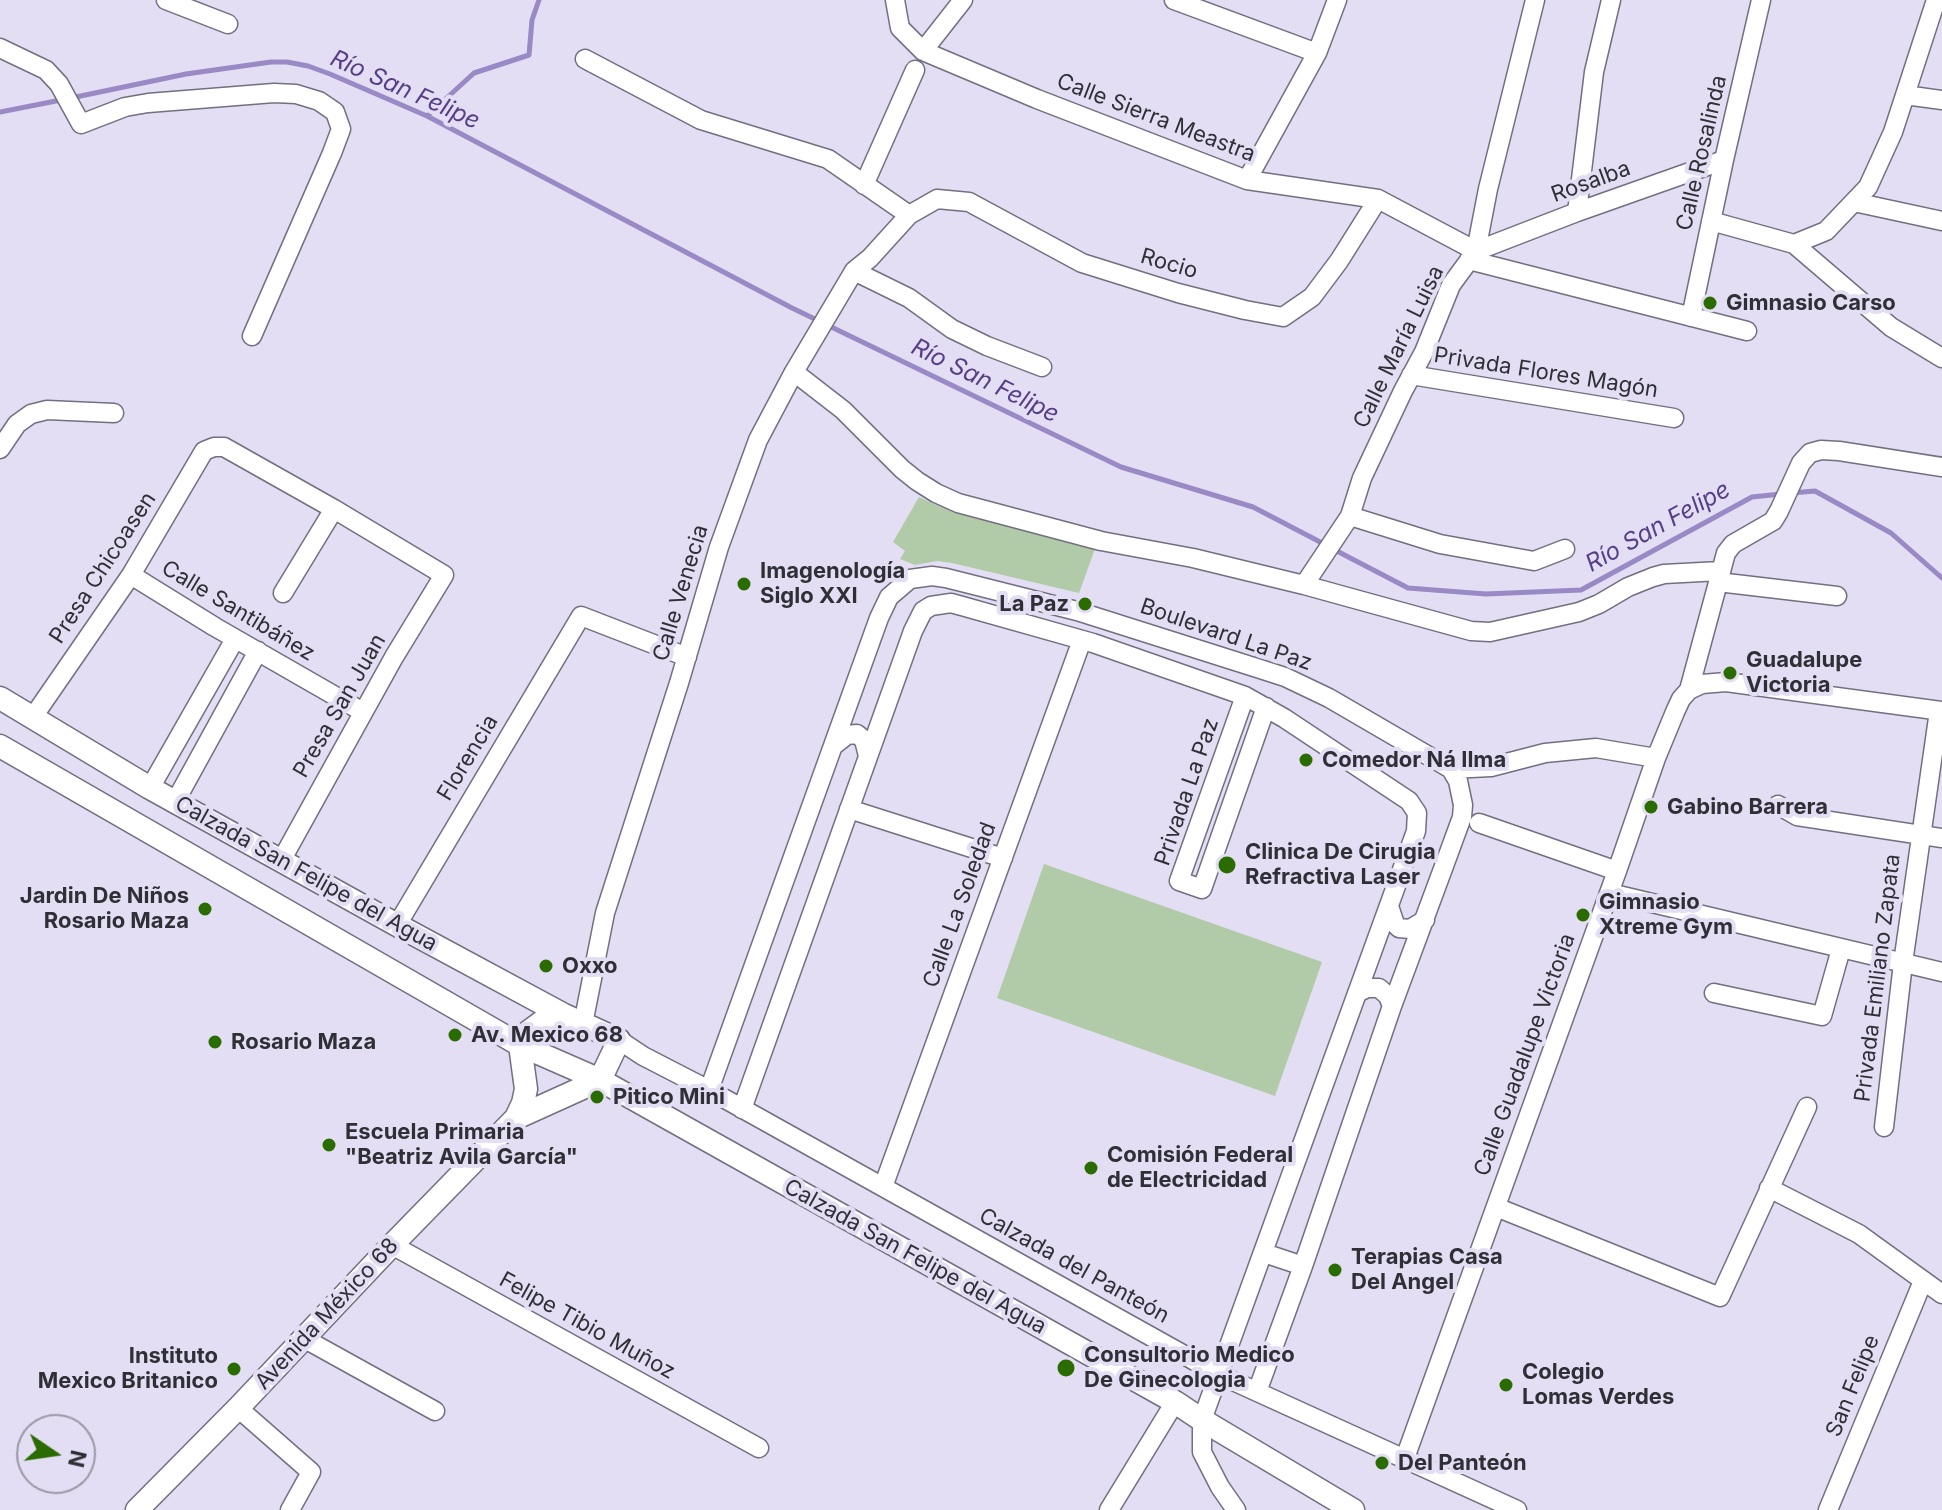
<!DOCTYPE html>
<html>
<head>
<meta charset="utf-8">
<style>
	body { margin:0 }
	#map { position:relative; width:1942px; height:1510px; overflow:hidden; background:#e3def3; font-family:Inter,sans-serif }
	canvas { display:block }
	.north { position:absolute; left:16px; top:1414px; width:80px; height:80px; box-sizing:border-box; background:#e3def3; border:2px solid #9b98a7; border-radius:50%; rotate:103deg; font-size:22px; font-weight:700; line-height:32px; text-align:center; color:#302f36 }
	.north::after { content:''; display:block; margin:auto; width:28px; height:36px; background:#2a6c01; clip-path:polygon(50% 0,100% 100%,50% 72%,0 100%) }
</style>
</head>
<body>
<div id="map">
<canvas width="1942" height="1510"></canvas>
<div class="north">N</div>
</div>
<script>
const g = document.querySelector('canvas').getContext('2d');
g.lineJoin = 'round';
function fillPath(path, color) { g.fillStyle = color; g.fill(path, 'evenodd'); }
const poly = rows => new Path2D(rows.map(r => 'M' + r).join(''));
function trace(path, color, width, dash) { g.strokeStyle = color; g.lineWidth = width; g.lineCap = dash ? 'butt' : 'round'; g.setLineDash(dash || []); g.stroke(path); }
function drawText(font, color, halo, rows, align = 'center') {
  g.font = font + ' Inter,sans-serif'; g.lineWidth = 8; g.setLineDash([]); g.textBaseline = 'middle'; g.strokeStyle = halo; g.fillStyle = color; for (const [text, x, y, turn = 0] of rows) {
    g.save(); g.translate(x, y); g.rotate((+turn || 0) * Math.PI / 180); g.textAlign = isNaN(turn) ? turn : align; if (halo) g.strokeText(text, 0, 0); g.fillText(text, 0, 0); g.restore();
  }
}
fillPath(poly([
	[919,497,939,506,989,521,1096,546,1079,593,952,563,937,561,915,565,900,559,905,551,893,542],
	[1044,864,1322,962,1275,1096,997,998]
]), '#b1cba8');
trace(poly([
	[71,98,186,74,271,62,287,62,308,66,330,74,427,116,792,308,1121,467,1253,507,1324,544],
	[0,112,61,100],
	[427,116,474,73,529,55,532,20,539,0],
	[1791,493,1815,491,1891,533,1942,578],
	[1333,549,1408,588,1486,594,1581,590,1752,497,1781,494]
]), '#9989c4', 5);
const minor = poly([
	[166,0,228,24],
	[895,0,900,28,923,51,1037,99,1247,180,1378,199,1476,251,1577,212,1724,160],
	[1174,0,1317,53],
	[0,48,46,70,59,84,81,124,125,107,148,103,274,93,296,94,319,101,335,112,341,129,332,153,252,336],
	[923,51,963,0],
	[585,59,701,120,828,159,909,215],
	[1905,95,1942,100],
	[1247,180,1317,53,1337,0],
	[864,185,915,70],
	[1854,202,1942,221],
	[1577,212,1594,72,1611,0],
	[1711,221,1794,244,1891,327,1942,358],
	[1794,244,1826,231,1868,187,1893,132,1936,0],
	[1469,260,1747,331],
	[854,271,909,298,952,329,987,346,1042,367],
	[1691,317,1724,160,1761,0],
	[794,372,843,410,902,469,917,481,936,493,958,503,1101,541,1193,558,1304,585,1471,631,1490,632,1579,612,1599,604,1628,587,1653,577,1664,574,1720,571],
	[1411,375,1674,418],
	[0,449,17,424,31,414,47,410,114,413],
	[1350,516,1440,544,1534,561,1565,549],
	[131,575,215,627,363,712],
	[1718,582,1837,596],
	[1304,585,1350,516,1362,478,1403,391,1424,352,1451,285,1476,251,1488,189,1535,0],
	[283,593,334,509],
	[1689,690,1702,684,1726,682,1942,711],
	[1245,696,1179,881,1202,889,1266,707],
	[33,717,131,575,204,451,214,447,224,447,334,509,444,575,394,657,281,861],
	[833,746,847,735,857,734,864,740,868,756],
	[1451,769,1491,767,1545,753,1596,748,1656,758],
	[150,788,235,639],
	[175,802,258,651],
	[1778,805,1797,816,1942,838],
	[849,809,1003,858],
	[1479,823,1617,871],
	[1610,893,1942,972],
	[1389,906,1395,924,1399,928,1410,929,1425,920],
	[397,925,581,616,687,657],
	[1357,993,1367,988,1379,988,1388,996,1392,1006],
	[1714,993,1822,1016,1841,949],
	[583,1024,605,913,679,683,719,547,758,440,794,372,854,271,870,258,909,215,937,199,969,202,1082,263,1178,293,1245,310,1283,317,1312,297,1339,261,1378,199],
	[619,1040,643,1056,709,1090,1220,1375,1517,1510],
	[709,1090,879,618,889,597,910,579,932,576,946,578,1077,611,1257,668,1285,677,1329,698,1451,769,1458,781,1463,805,1462,817,1444,866,1392,1006,1303,1266,1257,1392],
	[742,1109,913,631,923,611,931,606,951,603,962,606,1093,643,1245,696,1284,718,1409,801,1417,813,1416,831,1202,1420,1202,1452,1220,1487,1236,1510],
	[1884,1127,1903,963,1939,711],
	[883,1187,1082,640],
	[1769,1188,1859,1234,1942,1294],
	[1496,1207,1720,1297,1807,1107],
	[392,1245,759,1448],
	[1264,1253,1303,1266],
	[305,1339,435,1411],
	[238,1408,311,1472,290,1510],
	[1405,1458,1617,871,1656,758,1675,712,1681,699,1689,690,1726,553,1733,544,1773,521,1779,511,1801,463,1810,453,1821,450,1839,451,1942,467],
	[1109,1510,1175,1402],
	[1828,1510,1923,1281]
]);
const major = poly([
	[0,698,150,788,397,925,564,1015,619,1040,600,1080,516,1118],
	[0,746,520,1045,600,1080,1175,1402,1202,1420,1353,1510],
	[137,1510,238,1408,392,1245,516,1118,523,1103,526,1089,520,1045,524,1035,547,1018,564,1015]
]);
trace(minor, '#736e80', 21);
trace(major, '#736e80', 25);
trace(minor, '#fff', 18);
trace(major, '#fff', 22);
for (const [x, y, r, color] of [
	[1710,303,8,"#2a6c01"],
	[744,584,8,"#2a6c01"],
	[1085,604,8,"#2a6c01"],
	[1730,673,8,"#2a6c01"],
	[1306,760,8,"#2a6c01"],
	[1651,807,8,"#2a6c01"],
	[1227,865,10,"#2a6c01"],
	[205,909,8,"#2a6c01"],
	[1583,915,8,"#2a6c01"],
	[546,966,8,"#2a6c01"],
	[455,1035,8,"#2a6c01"],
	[215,1042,8,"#2a6c01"],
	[597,1097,8,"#2a6c01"],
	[329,1145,8,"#2a6c01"],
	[1091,1168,8,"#2a6c01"],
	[1335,1270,8,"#2a6c01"],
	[1066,1368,10,"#2a6c01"],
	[234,1369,8,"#2a6c01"],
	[1506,1385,8,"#2a6c01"],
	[1382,1463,8,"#2a6c01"]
]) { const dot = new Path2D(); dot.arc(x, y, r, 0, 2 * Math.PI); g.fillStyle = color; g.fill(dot); trace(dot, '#e3def3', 3); }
drawText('22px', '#302f36', '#e3def3', [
	["Calle Sierra Meastra",1156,118,21],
	["Calle Rosalinda",1702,153,-77],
	["Rosalba",1591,182,-20],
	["Rocio",1169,264,16],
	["Calle María Luisa",1399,347,-64],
	["Privada Flores Magón",1546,373,9],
	["Presa Chicoasen",103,568,-57],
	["Calle Venecia",681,593,-73],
	["Calle Santibáñez",238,611,31],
	["Boulevard La Paz",1226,635,19],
	["Presa San Juan",340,706,-60],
	["Florencia",468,758,-59],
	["Privada La Paz",1187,792,-71],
	["Calzada San Felipe del Agua",306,874,29],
	["Calle La Soledad",960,905,-70],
	["Privada Emiliano Zapata",1878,978,-83],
	["Calle Guadalupe Victoria",1525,1055,-70],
	["Calzada San Felipe del Agua",915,1257,29],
	["Calzada del Panteón",1074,1266,29],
	["Avenida México 68",327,1314,-47],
	["Felipe Tibio Muñoz",587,1326,29],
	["San Felipe",1853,1386,-68]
]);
drawText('bold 22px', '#302f36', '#e3def3', [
	["Gimnasio Carso",1726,303],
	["Imagenología",760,571],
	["Siglo XXI",760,596],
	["La Paz",1069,604,"right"],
	["Guadalupe",1746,660],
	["Victoria",1746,685],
	["Comedor Ná Ilma",1322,760],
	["Gabino Barrera",1667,807],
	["Clinica De Cirugia",1245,852],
	["Refractiva Laser",1245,877],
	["Jardin De Niños",189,896,"right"],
	["Rosario Maza",189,921,"right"],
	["Gimnasio",1599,902],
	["Xtreme Gym",1599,927],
	["Oxxo",562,966],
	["Av. Mexico 68",471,1035],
	["Rosario Maza",231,1042],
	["Pitico Mini",613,1097],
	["Escuela Primaria",345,1132],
	["\"Beatriz Avila García\"",345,1157],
	["Comisión Federal",1107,1155],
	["de Electricidad",1107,1180],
	["Terapias Casa",1351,1257],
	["Del Angel",1351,1282],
	["Consultorio Medico",1084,1355],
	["De Ginecologia",1084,1380],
	["Instituto",218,1356,"right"],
	["Mexico Britanico",218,1381,"right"],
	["Colegio",1522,1372],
	["Lomas Verdes",1522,1397],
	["Del Panteón",1398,1463]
], 'left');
drawText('italic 24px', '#573f88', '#e3def3', [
	["Río San Felipe",405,90,24],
	["Río San Felipe",985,381,26],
	["Río San Felipe",1658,527,-29]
]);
</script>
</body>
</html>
